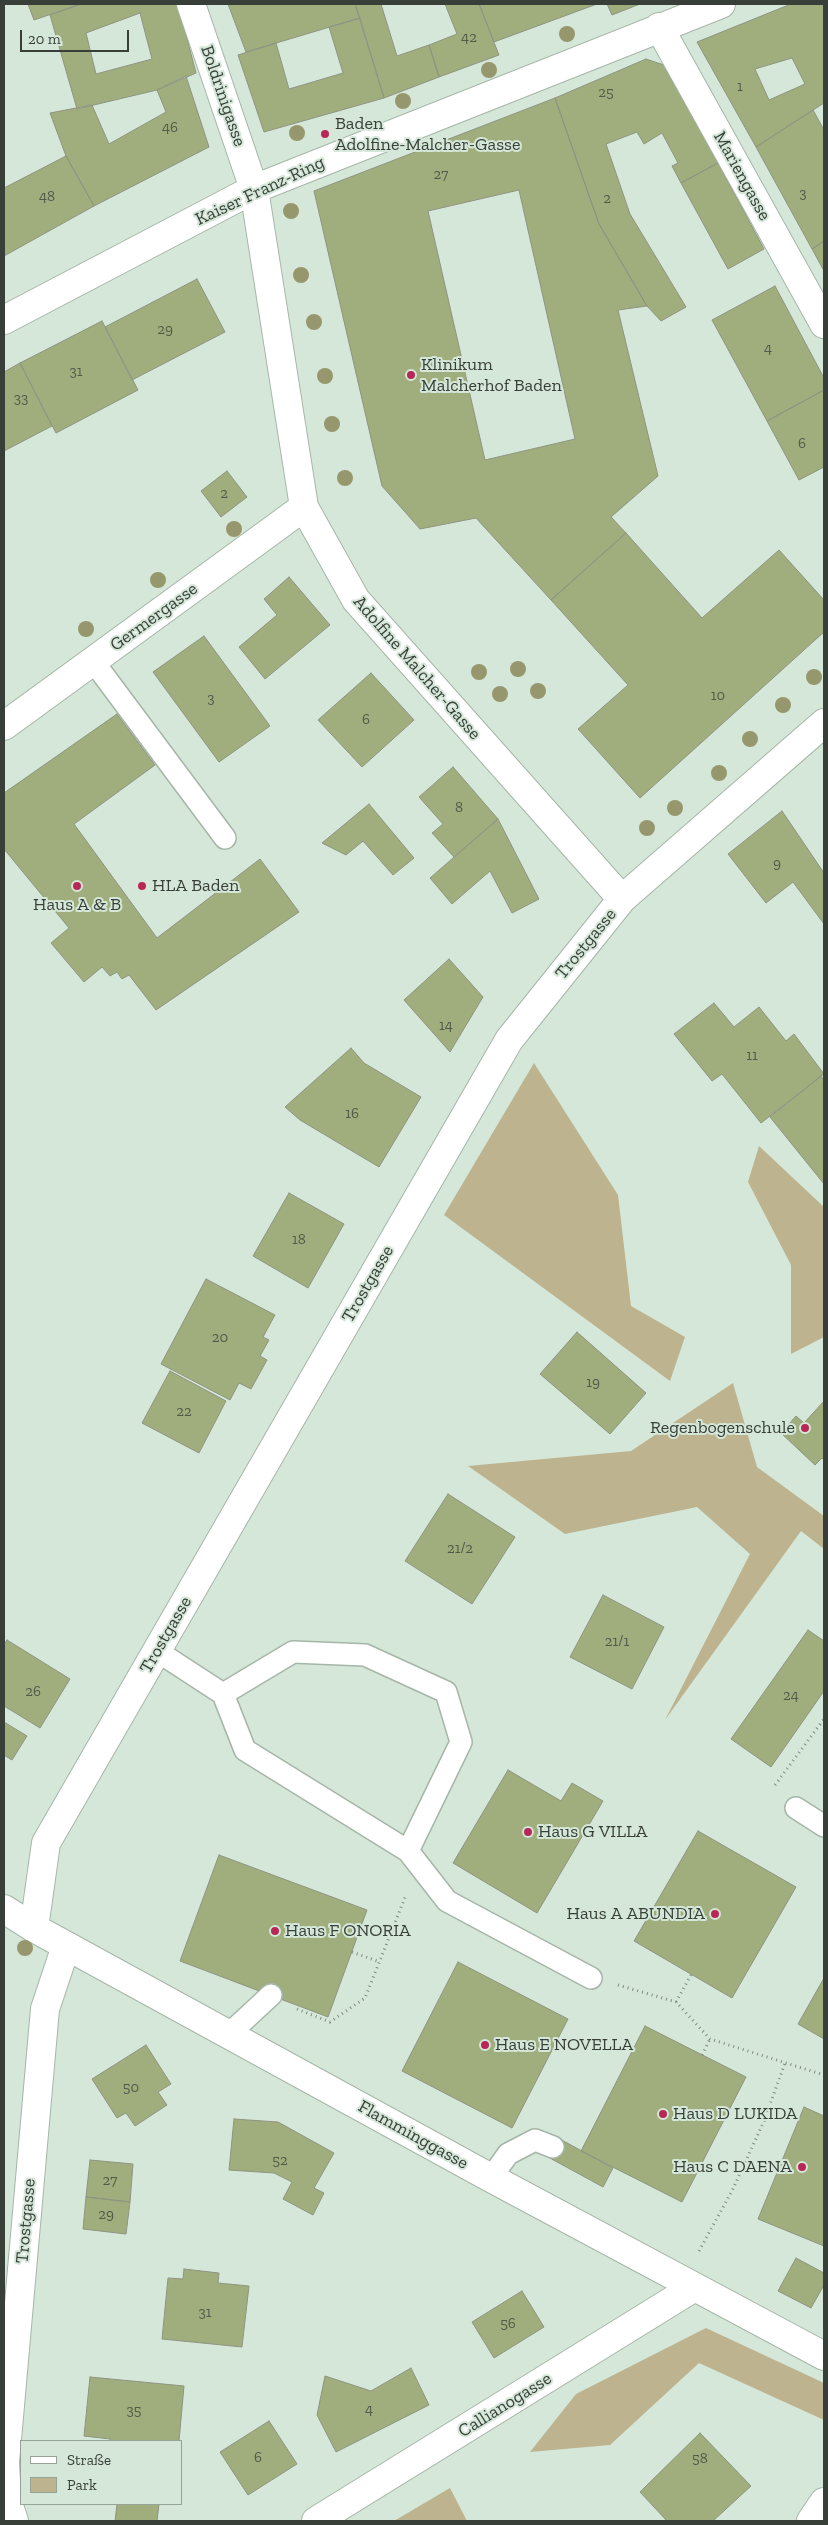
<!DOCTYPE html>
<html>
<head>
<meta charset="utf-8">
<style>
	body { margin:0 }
	#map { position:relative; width:828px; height:2525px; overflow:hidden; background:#d5e7d8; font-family:"Zilla Slab",serif }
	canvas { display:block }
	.frame { position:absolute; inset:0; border:5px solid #383f39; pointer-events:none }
	.legend { position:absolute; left:20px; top:2440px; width:162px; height:65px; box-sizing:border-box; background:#d5e7d8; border:1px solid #96a498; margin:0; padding:6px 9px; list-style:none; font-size:15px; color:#383f39 }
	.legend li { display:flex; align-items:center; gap:10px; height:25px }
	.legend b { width:25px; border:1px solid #96a498 }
	.scale { position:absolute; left:20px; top:30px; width:109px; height:22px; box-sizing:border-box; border:2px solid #383f39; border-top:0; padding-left:6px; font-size:15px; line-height:18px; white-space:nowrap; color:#383f39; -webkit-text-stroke:4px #d5e7d8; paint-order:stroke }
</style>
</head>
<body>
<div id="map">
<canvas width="828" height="2525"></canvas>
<div class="frame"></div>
<ul class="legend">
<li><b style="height:6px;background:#fff"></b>Straße</li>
<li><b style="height:14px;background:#bdb38e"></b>Park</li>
</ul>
<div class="scale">20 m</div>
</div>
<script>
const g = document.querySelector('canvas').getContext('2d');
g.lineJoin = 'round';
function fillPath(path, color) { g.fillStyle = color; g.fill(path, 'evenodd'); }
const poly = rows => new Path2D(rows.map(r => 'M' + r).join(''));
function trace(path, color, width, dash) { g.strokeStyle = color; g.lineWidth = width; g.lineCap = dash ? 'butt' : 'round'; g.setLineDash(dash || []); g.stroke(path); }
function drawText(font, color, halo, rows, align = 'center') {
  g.font = font + ' "Zilla Slab",serif'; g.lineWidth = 4; g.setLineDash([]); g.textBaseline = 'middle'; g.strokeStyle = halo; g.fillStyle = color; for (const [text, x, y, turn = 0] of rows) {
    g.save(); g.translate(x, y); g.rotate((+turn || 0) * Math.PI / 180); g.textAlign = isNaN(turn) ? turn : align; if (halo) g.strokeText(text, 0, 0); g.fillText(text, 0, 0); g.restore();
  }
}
fillPath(poly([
	[534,1063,618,1195,631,1306,685,1337,670,1381,444,1215],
	[759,1146,824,1207,824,1337,791,1354,791,1265,748,1182],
	[733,1383,757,1467,824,1516,824,1549,801,1531,665,1720,750,1554,697,1507,565,1534,468,1466,631,1451],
	[706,2328,824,2383,824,2420,699,2363,610,2445,530,2452,576,2394],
	[450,2488,467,2521,394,2521]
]), '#bdb38e');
const building = poly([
	[28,4,81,4,34,20,28,4],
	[81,4,178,4,196,73,157,90,77,109,50,15,81,4],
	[140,13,152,59,96,74,86,33,140,13],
	[228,4,355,4,360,18,246,52,228,4],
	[355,4,381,4,397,56,429,45,439,77,384,98,355,4],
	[445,4,479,4,499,55,439,77,429,45,457,34,445,4],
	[479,4,597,4,494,42,479,4],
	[607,4,640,4,612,15,607,4],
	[791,4,824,4,824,103,756,147,697,42,791,4],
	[792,58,805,84,769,100,755,69,792,58],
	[360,18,384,98,264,132,238,55,276,43,289,89,343,73,329,27,360,18],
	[646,59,664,65,718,163,681,183,672,166,678,163,662,133,644,144,637,132,606,144,630,214,686,307,661,321,647,306,599,224,555,98,646,59],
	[186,76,209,147,94,206,66,156,50,113,92,105,109,144,166,112,157,90,186,76],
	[555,98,599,224,647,306,618,310,658,476,611,517,626,533,551,600,476,518,420,529,382,486,314,191,555,98],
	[519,190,575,439,485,460,428,211,519,190],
	[813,110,824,130,824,241,812,249,756,147,813,110],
	[66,156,94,206,4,256,4,188,66,156],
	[718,163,764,249,728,269,681,183,718,163],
	[824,241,824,271,812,249,824,241],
	[197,279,225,332,132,380,105,327,197,279],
	[775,286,824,378,824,390,767,421,712,320,775,286],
	[102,321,138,390,56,433,20,363,102,321],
	[20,363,52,426,4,451,4,372,20,363],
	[824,390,824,467,799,480,767,421,824,390],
	[227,471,247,497,221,517,201,491,227,471],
	[626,533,702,618,779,550,824,600,824,632,640,798,578,729,628,685,551,600,626,533],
	[289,577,330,625,265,679,239,647,277,615,264,599,289,577],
	[204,636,270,726,219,762,153,672,204,636],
	[371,673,414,720,362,767,318,720,371,673],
	[117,714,155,765,74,824,157,938,260,859,299,912,156,1010,129,975,122,979,117,972,110,976,102,967,84,982,51,943,69,928,4,849,4,793,117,714],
	[453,767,498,819,454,857,432,833,443,824,419,797,453,767],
	[369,804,414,858,393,875,363,841,346,855,322,843,369,804],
	[782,811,824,873,824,924,793,882,766,903,728,854,782,811],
	[498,819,539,899,512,913,490,871,452,904,430,878,498,819],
	[449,959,483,997,450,1052,404,1000,449,959],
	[714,1003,734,1027,759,1007,786,1041,794,1034,824,1074,761,1123,722,1074,712,1081,674,1034,714,1003],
	[351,1048,364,1063,421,1097,379,1167,300,1120,285,1107,351,1048],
	[821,1076,824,1080,824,1184,770,1117,821,1076],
	[289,1193,344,1224,308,1288,253,1256,289,1193],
	[206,1279,275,1315,263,1337,269,1340,260,1356,267,1360,251,1389,239,1383,230,1400,161,1364,206,1279],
	[577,1332,646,1393,610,1434,540,1374,577,1332],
	[170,1371,226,1401,199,1453,142,1423,170,1371],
	[824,1401,824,1460,822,1458,815,1465,781,1433,796,1416,804,1423,824,1401],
	[448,1494,515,1537,472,1604,405,1561,448,1494],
	[603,1595,664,1627,632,1689,570,1657,603,1595],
	[808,1630,824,1641,824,1691,771,1767,731,1739,808,1630],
	[7,1640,70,1679,40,1728,4,1706,4,1644,7,1640],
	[4,1722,27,1736,12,1760,4,1755,4,1722],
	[508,1770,561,1801,572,1783,603,1801,537,1913,453,1863,508,1770],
	[698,1831,796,1887,732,1998,634,1941,698,1831],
	[219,1855,367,1910,328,2017,180,1961,219,1855],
	[458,1962,568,2019,512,2128,402,2071,458,1962],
	[824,1978,824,2039,798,2024,824,1978],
	[645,2026,746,2077,682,2202,581,2151,645,2026],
	[146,2045,171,2084,158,2092,167,2105,135,2126,126,2113,117,2118,92,2079,146,2045],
	[804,2107,824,2116,824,2246,758,2219,804,2107],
	[234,2119,278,2122,334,2153,314,2188,324,2193,313,2215,283,2199,292,2182,274,2173,229,2170,234,2119],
	[558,2138,613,2168,603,2187,548,2157,558,2138],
	[90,2160,133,2164,130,2202,86,2197,90,2160],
	[86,2197,130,2202,126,2234,83,2229,86,2197],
	[796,2258,824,2273,824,2285,811,2308,778,2291,796,2258],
	[184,2269,219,2273,218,2283,249,2286,242,2347,162,2339,168,2278,183,2279,184,2269],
	[522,2291,544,2327,494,2358,472,2322,522,2291],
	[411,2368,429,2405,336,2452,317,2415,325,2376,371,2391,411,2368],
	[90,2377,184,2386,179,2441,110,2441,110,2439,84,2436,90,2377],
	[269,2421,297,2464,248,2495,220,2452,269,2421],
	[700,2433,751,2486,713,2521,667,2521,640,2492,700,2433],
	[117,2504,159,2504,157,2521,115,2521,117,2504]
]);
fillPath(building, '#9fae7c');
trace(building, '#8e9482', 1);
const service = poly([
	[93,661,225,838],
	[157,1651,223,1694,293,1652,365,1655,446,1692,461,1742,408,1851],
	[223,1694,245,1750,408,1851,447,1901,591,1978],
	[796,1808,824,1826],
	[229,2034,271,1995],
	[491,2178,508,2154,535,2140,553,2147]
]);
const minor = poly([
	[191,4,254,189,304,507,356,600,622,899],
	[659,27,824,324],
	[4,320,254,189,721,4],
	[4,726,304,507],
	[4,1909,34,1928,491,2178,824,2356],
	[34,1928,46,1843,509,1040,622,899,824,723],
	[14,2521,7,2500,5,2462,45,2009,66,1946],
	[316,2521,693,2288],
	[811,2521,824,2502]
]);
trace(service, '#a5b6a8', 24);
trace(minor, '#a5b6a8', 30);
trace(poly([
	[775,1785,824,1719],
	[352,1952,380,1962],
	[618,1985,676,2002,710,2039,824,2075],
	[676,2002,691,1975],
	[297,2009,330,2022,365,1998,406,1895],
	[702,2055,710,2039],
	[699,2251,733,2189,764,2121,785,2063]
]), '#808c82', 3, [1, 4]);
trace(service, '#fff', 21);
trace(minor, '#fff', 28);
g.fillStyle = '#97976e';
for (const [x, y] of [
	[567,34],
	[489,70],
	[403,101],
	[297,133],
	[291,211],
	[301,275],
	[314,322],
	[325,376],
	[332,424],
	[345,478],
	[234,529],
	[158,580],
	[86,629],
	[518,669],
	[479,672],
	[814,677],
	[538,691],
	[500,694],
	[783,705],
	[750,739],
	[719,773],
	[675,808],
	[647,828],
	[25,1948]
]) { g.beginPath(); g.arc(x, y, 8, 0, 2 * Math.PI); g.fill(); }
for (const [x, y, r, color] of [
	[325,134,5,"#b82856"],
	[411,375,5,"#b82856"],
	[77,886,5,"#b82856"],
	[142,886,5,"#b82856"],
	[805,1428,5,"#b82856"],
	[528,1832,5,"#b82856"],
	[715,1914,5,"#b82856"],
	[275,1931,5,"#b82856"],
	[485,2045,5,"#b82856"],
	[663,2114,5,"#b82856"],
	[802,2167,5,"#b82856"]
]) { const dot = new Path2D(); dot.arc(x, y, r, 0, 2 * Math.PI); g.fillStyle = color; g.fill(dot); trace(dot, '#d5e7d8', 2); }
drawText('15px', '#525b4a', null, [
	["42",469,38],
	["1",740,87],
	["25",606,93],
	["46",170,128],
	["27",441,175],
	["3",803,194],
	["48",47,197],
	["2",607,199],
	["29",165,330],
	["4",768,349],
	["31",76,372],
	["33",21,399],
	["6",802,444],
	["2",224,494],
	["10",718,696],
	["3",211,699],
	["6",366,720],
	["8",459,808],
	["9",777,864],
	["14",446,1026],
	["11",752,1056],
	["16",352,1114],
	["18",299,1240],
	["20",220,1338],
	["19",593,1383],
	["22",184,1412],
	["21/2",460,1549],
	["21/1",617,1642],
	["26",33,1692],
	["24",791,1696],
	["50",131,2088],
	["52",280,2161],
	["27",110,2181],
	["29",106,2215],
	["31",205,2313],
	["56",508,2324],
	["4",369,2410],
	["35",134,2411],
	["6",258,2458],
	["58",700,2459]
]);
drawText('18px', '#383f39', '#d5e7d8', [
	["Boldrinigasse",223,96,71],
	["Mariengasse",742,176,61],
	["Kaiser Franz-Ring",260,191,-25],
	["Germergasse",154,617,-36],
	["Adolfine Malcher-Gasse",417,668,49],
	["Trostgasse",586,944,-51],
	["Trostgasse",368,1284,-60],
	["Trostgasse",166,1635,-60],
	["Flamminggasse",413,2135,29],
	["Trostgasse",26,2221,-85],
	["Callianogasse",505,2405,-32]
]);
drawText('18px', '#383f39', '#d5e7d8', [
	["Baden",335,124],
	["Adolfine-Malcher-Gasse",335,145],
	["Klinikum",421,365],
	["Malcherhof Baden",421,386],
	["HLA Baden",152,886],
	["Haus A & B",77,905,"center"],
	["Regenbogenschule",795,1428,"right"],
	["Haus G VILLA",538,1832],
	["Haus A ABUNDIA",705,1914,"right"],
	["Haus F ONORIA",285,1931],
	["Haus E NOVELLA",495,2045],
	["Haus D LUKIDA",673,2114],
	["Haus C DAENA",792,2167,"right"]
], 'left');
</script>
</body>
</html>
